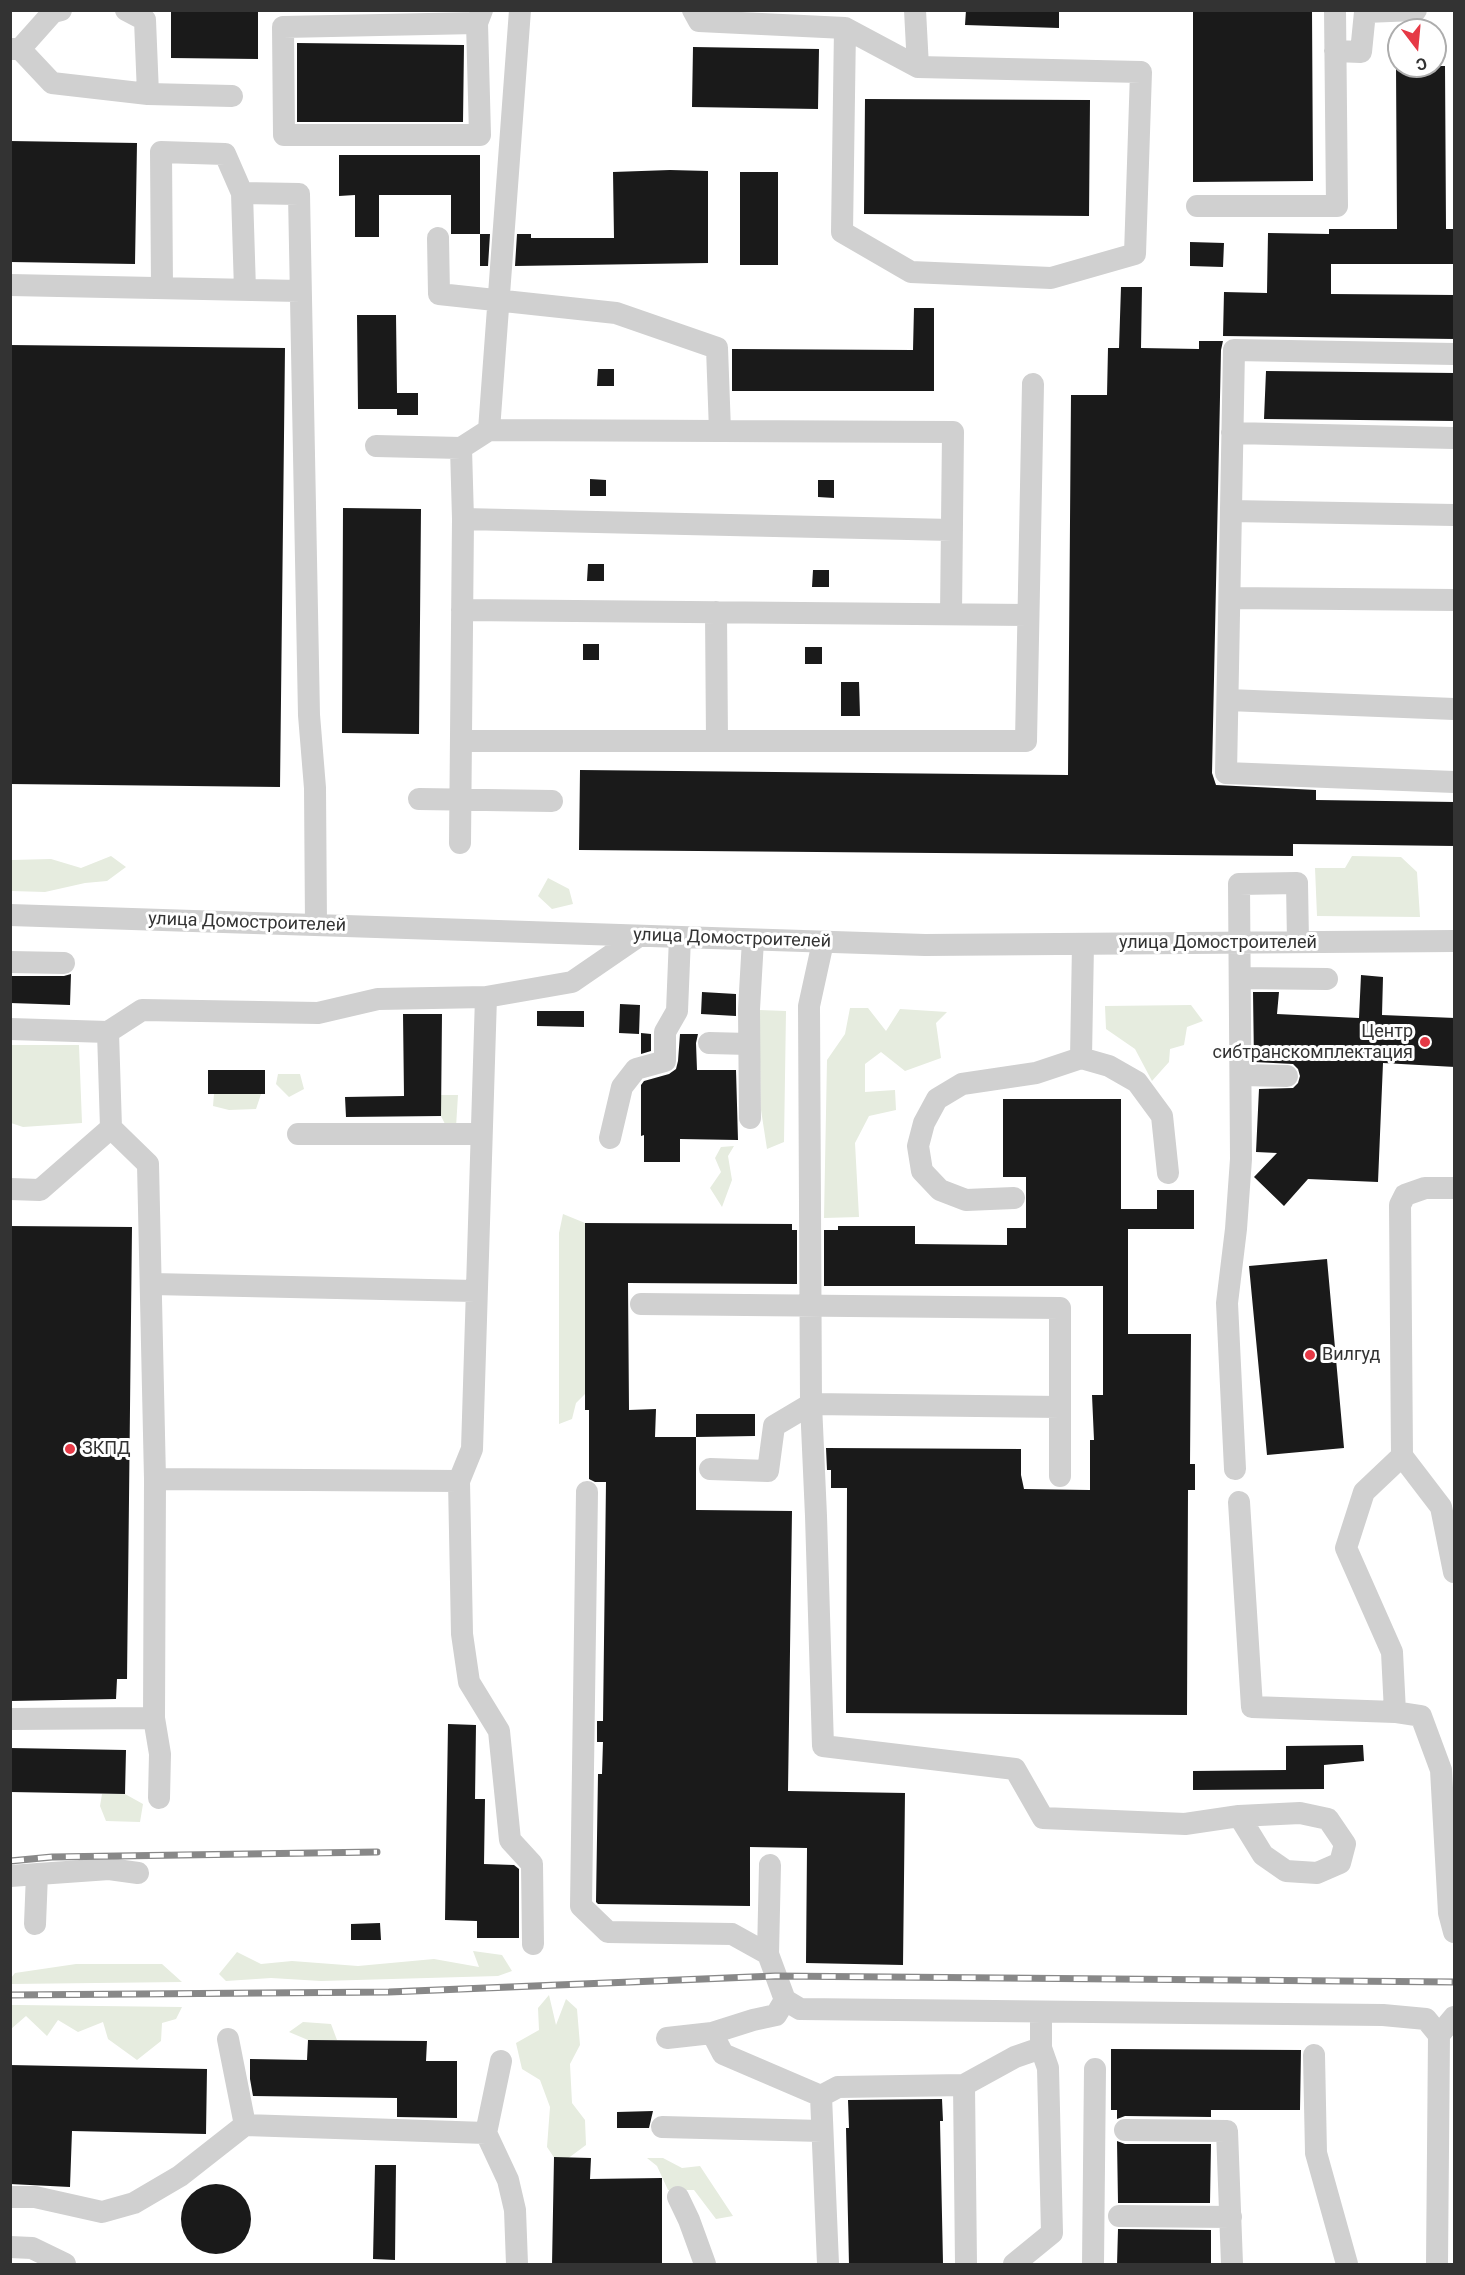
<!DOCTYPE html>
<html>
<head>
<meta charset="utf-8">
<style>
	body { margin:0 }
	#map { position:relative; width:1465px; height:2275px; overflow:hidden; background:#fff; font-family:Roboto,sans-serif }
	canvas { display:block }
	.frame { position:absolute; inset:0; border:12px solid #333; pointer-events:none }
	.north { position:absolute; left:1387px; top:18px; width:60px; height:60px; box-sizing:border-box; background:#fff; border:2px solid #adadad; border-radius:50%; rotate:164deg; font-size:16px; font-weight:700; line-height:24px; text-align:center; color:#333 }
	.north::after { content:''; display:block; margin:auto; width:21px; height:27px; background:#e63946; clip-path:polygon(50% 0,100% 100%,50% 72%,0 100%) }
</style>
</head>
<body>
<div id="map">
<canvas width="1465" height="2275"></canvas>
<div class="frame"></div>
<div class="north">С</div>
</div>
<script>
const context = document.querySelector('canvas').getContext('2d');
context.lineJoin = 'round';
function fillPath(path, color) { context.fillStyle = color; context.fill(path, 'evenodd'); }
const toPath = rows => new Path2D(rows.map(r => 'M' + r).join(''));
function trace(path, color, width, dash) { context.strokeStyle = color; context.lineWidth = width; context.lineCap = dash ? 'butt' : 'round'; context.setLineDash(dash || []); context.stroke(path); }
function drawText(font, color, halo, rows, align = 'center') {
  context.font = font + ' Roboto,sans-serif'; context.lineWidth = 6; context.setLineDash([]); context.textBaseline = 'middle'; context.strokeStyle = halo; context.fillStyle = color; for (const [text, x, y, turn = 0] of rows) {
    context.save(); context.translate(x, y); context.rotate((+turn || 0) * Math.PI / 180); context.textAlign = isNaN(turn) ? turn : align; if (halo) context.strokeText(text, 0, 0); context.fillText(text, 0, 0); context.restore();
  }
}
fillPath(toPath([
	[111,856,126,867,107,881,85,883,45,892,11,891,11,860,51,859,81,868],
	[1352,856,1401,857,1417,872,1420,917,1317,916,1315,868,1345,868],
	[548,878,569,889,573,904,552,909,538,896],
	[1191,1005,1203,1021,1187,1027,1184,1045,1170,1049,1169,1062,1152,1081,1135,1049,1106,1029,1105,1006],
	[850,1008,868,1008,886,1031,900,1009,947,1012,936,1023,941,1058,905,1071,881,1052,865,1064,865,1092,895,1090,896,1110,869,1116,855,1143,859,1217,824,1218,827,1060,845,1034],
	[759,1010,786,1011,784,1142,767,1149,761,1110],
	[11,1045,79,1045,82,1123,23,1127,11,1123],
	[278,1074,300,1074,304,1089,289,1097,276,1084],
	[214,1094,261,1094,256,1109,229,1110,213,1106],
	[440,1095,458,1095,456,1127,445,1124,441,1116],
	[734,1146,728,1156,732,1180,722,1207,710,1188,721,1172,715,1158,721,1147],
	[563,1214,585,1223,585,1394,576,1403,572,1419,559,1424,559,1233],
	[102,1794,125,1794,143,1804,140,1822,106,1821,100,1806],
	[473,1951,502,1955,512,1971,498,1976,321,1981,271,1978,226,1981,219,1974,237,1952,261,1964,292,1961,358,1966,434,1959,479,1967],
	[76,1964,162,1964,182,1982,11,1984,11,1978,15,1973],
	[549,1995,556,2025,566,1999,577,2009,580,2045,570,2064,572,2103,585,2120,586,2145,559,2165,547,2147,550,2107,540,2080,522,2069,516,2043,539,2030,538,2008],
	[11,2005,18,2005,182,2007,176,2019,162,2023,161,2041,137,2060,108,2039,103,2022,78,2032,58,2020,47,2036,26,2016,11,2029],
	[303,2022,331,2024,337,2040,308,2040,289,2032],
	[647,2158,663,2158,682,2168,700,2166,733,2216,716,2219,694,2190,668,2190,657,2166]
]), '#e6ecdf');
fillPath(toPath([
	[171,10,258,10,258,59,171,58],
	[966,10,1059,10,1059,28,965,25],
	[1193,10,1312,10,1313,181,1193,182],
	[297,43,464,45,463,122,297,122],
	[693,47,819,49,818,109,692,107],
	[1396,66,1445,66,1446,229,1455,229,1455,264,1331,264,1331,294,1455,295,1455,339,1223,336,1224,292,1267,293,1268,233,1329,234,1329,229,1397,229],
	[865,99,1090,100,1089,216,864,214],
	[10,141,137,143,135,264,10,262],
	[339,155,480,155,480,234,451,234,451,195,379,195,379,237,355,237,355,195,339,196],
	[670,170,708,171,708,263,515,266,517,234,531,234,531,238,614,238,613,172],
	[740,172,778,172,778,265,740,265],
	[480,234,490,234,488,266,480,266],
	[1190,242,1224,243,1223,267,1190,266],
	[1121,287,1142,287,1141,348,1199,349,1199,341,1223,341,1221,350,1212,773,1216,785,1316,790,1316,800,1455,802,1455,846,1293,844,1293,856,579,850,580,770,1068,775,1071,395,1107,395,1108,348,1119,348],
	[914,308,934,308,934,391,732,391,732,349,913,350],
	[357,315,396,315,397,393,418,393,418,415,397,415,397,409,358,409],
	[10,345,285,348,280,787,10,784],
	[598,369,614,369,614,386,597,386],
	[1266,371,1455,373,1455,421,1264,419],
	[590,479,606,480,606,496,590,496],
	[818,480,834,480,834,498,818,497],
	[343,508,421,509,419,734,342,733],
	[588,564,604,564,604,581,587,581],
	[813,570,829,570,829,587,812,587],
	[583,644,599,644,599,660,583,660],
	[805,647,822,647,822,664,805,664],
	[841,682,859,682,860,716,841,716],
	[71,974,70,1005,10,1003,10,976,64,976],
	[1361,975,1383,977,1382,1015,1455,1018,1455,1067,1383,1063,1378,1182,1308,1179,1284,1206,1254,1177,1277,1153,1256,1152,1259,1089,1293,1088,1298,1083,1300,1076,1298,1069,1293,1064,1254,1062,1253,992,1279,992,1277,1014,1359,1018],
	[702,992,736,994,736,1016,701,1014],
	[620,1004,640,1005,639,1034,619,1033],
	[537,1011,584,1011,584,1027,537,1026],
	[403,1014,442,1014,441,1116,346,1117,345,1097,404,1096],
	[641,1033,651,1034,651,1051,641,1054],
	[680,1034,698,1034,696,1043,697,1070,736,1070,738,1140,680,1139,680,1162,644,1162,644,1135,641,1136,641,1085,644,1081,669,1074,676,1069,678,1061],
	[208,1070,265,1070,265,1094,208,1094],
	[1003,1099,1121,1099,1121,1209,1157,1209,1157,1190,1194,1190,1194,1229,1128,1229,1128,1334,1191,1334,1190,1464,1195,1464,1195,1490,1188,1490,1187,1715,846,1713,847,1488,831,1488,831,1470,827,1470,826,1448,1021,1449,1021,1475,1024,1489,1090,1490,1090,1440,1094,1440,1092,1395,1103,1395,1103,1286,824,1286,824,1230,838,1230,838,1226,915,1226,915,1244,1007,1245,1007,1228,1026,1228,1026,1177,1003,1177],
	[585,1223,792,1224,792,1230,797,1230,797,1284,628,1283,629,1410,656,1409,655,1437,696,1437,696,1510,792,1511,788,1791,905,1793,903,1965,806,1963,807,1848,750,1847,750,1906,598,1904,596,1902,598,1774,602,1774,603,1742,597,1742,597,1721,603,1721,606,1482,595,1482,589,1479,589,1410,585,1410],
	[10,1226,132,1227,127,1679,117,1679,116,1699,10,1701],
	[1327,1259,1344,1448,1267,1455,1249,1266],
	[696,1414,755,1414,755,1436,696,1437],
	[448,1724,476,1725,475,1799,485,1799,484,1864,514,1865,519,1869,519,1938,477,1938,477,1921,445,1920],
	[1363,1745,1364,1761,1324,1765,1324,1789,1193,1790,1193,1771,1286,1770,1286,1746],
	[10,1748,126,1750,125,1794,10,1792],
	[380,1923,381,1940,351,1940,351,1924],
	[308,2040,427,2041,426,2061,457,2061,457,2118,397,2117,397,2098,253,2096,250,2079,250,2059,307,2060],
	[1111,2049,1301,2050,1300,2110,1211,2110,1211,2117,1125,2116,1117,2119,1117,2110,1111,2110],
	[10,2065,207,2069,206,2134,72,2131,70,2187,10,2184],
	[942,2099,943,2121,940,2121,943,2263,849,2265,846,2128,849,2128,848,2100],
	[653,2111,649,2128,617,2128,617,2112],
	[1117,2141,1125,2144,1211,2144,1210,2203,1118,2203],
	[554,2157,591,2158,590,2179,662,2178,662,2265,552,2265],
	[375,2165,396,2165,395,2260,373,2259],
	'181 2219a35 35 0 1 1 70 0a35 35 0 1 1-70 0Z',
	[1118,2229,1211,2230,1211,2265,1117,2265]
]), '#1a1a1a');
trace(toPath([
	[126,10,145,20,148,94],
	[693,10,699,21,845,28,918,67,1141,72,1135,254,1051,278,911,272,842,232,845,28],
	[915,10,918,67],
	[477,23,283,27,284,135,480,135,477,23,482,10],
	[10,49,20,49,52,83,148,94,232,96],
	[20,49,53,12,61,10],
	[1335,51,1361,52,1365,12,1416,10],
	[242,193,245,290],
	[1197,206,1337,206,1335,10],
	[438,238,439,294,616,313,717,348,720,431],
	[10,285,300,291],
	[162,288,161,152,225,154,242,193,299,194,309,715,315,788,316,925],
	[1454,354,1234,350,1226,773,1454,782],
	[489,430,520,10],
	[1232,433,1454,438],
	[376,446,461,448],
	[1231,511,1454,515],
	[463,519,952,530],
	[1230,598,1454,600],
	[462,610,1028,615],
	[716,612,717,741],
	[1228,700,1454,709],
	[461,741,1026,741,1033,384],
	[419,799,552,801],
	[460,843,463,519,461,448,489,430,953,432,951,614],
	[10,915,925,945,1454,941],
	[823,942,809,1006,811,1404,816,1516,823,1746,1015,1769,1043,1818,1185,1824,1239,1816,1300,1813,1328,1819,1345,1844,1340,1863,1317,1873,1286,1871,1263,1855,1239,1816],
	[10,962,64,963],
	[1240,978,1327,979],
	[486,997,472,1449,459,1481,462,1634,469,1682,499,1731,510,1840,532,1864,533,1944],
	[10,1029,108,1032],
	[709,1043,749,1044],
	[1081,1058,1083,944],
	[1241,1075,1287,1076],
	[750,1118,749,1009,753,940],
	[298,1134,481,1134],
	[610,1138,622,1087,636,1069,665,1061,665,1032,677,1011,680,937],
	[1454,1188,1425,1188,1405,1195,1400,1205,1402,1456,1441,1507,1454,1572],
	[10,1189,40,1190,111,1128],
	[1014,1198,966,1200,940,1190,922,1171,918,1146,924,1123,937,1099,962,1084,1036,1073,1081,1058,1109,1066,1137,1082,1162,1116,1168,1173],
	[152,1284,475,1291],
	[641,1304,1060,1308,1060,1476],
	[710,1469,768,1471,774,1426,811,1404,1060,1407],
	[1235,1469,1227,1303,1236,1229,1241,1159,1239,884,1297,883,1298,942],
	[155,1479,459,1481],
	[587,1492,581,1906,608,1932,732,1934,768,1954,785,2000,800,2009,1383,2015,1426,2019,1439,2035],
	[1239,1502,1252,1707,1395,1712,1421,1716,1441,1770,1449,1913,1454,1932],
	[1395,1712,1392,1652,1346,1548,1364,1492,1402,1456],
	[154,1718,160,1754,159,1798],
	[10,1719,154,1718,155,1479,148,1164,111,1128,108,1032,142,1010,318,1013,378,999,486,997,572,982,639,936],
	[10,1876,109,1869,138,1873],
	[35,1924,37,1874],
	[768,1954,770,1865],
	[712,2033,723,2054,821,2096],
	[667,2038,712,2033,753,2020,776,2015,785,2000],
	[228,2039,245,2125],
	[1314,2055,1316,2153,1347,2264],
	[501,2061,486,2133,508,2180,515,2210,517,2264],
	[964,2085,1015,2057,1041,2048],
	[662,2127,822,2131],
	[1125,2130,1227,2131,1232,2264],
	[10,2197,35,2197,102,2212,134,2203,180,2176,245,2125,486,2133],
	[678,2197,689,2220,705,2264],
	[1119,2216,1231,2217],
	[10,2247,32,2248,65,2264],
	[828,2264,821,2096,838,2087,964,2085,966,2264],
	[1014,2264,1052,2233,1048,2068,1041,2048,1041,2013],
	[1093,2264,1095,2069],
	[1437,2264,1439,2035,1454,2017]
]), '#d0d0d0', 22);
const rail = toPath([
	[10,1861,52,1857,377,1852],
	[10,1995,389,1992,775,1976,1454,1982]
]);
trace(rail, '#888', 7);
trace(rail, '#fff', 4.5, [14]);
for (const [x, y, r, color] of [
	[1425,1042,6,"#e63946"],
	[1310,1355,6,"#e63946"],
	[70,1449,6,"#e63946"]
]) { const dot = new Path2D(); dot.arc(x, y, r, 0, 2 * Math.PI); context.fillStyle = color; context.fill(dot); trace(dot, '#fff', 2); }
drawText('18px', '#333', '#fff', [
	["улица Домостроителей",247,923,2],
	["улица Домостроителей",732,939,2],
	["улица Домостроителей",1218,943]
]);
drawText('18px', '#333', '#fff', [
	["Центр",1413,1032,"right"],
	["сибтранскомплектация",1413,1053,"right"],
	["Вилгуд",1322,1355],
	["ЗКПД",82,1449]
], 'left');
</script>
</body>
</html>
